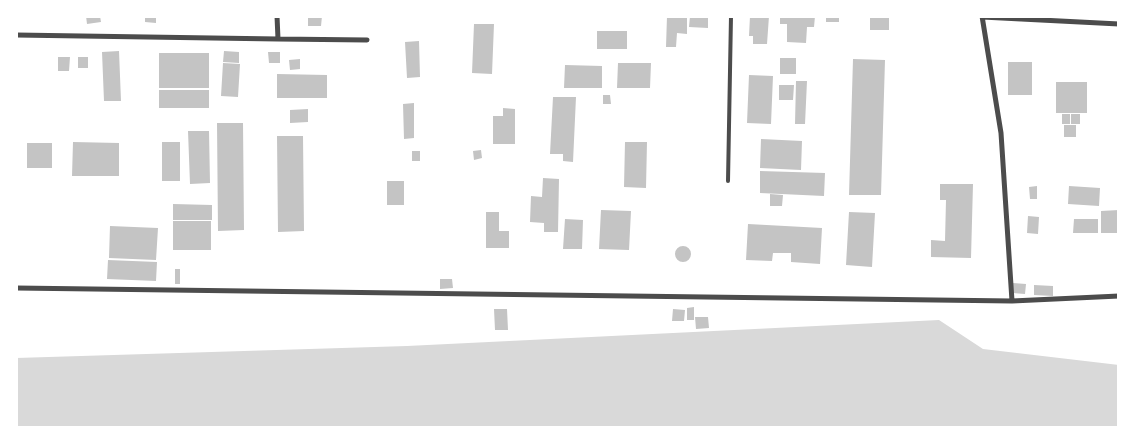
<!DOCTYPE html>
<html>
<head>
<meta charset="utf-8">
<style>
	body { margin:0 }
	#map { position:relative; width:1135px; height:444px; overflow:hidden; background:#fff; font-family:"Golos Text",sans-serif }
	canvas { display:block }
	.frame { position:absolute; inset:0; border:18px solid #fff; pointer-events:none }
</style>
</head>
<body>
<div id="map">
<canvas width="1135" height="444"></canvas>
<div class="frame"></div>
</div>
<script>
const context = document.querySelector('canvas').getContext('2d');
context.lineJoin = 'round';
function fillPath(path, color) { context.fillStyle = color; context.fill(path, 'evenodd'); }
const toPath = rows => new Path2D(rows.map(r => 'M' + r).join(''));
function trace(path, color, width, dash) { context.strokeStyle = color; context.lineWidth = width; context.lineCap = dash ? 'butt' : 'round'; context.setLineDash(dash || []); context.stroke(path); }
fillPath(toPath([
	[939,320,983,349,1119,365,1119,428,16,428,16,358,407,346]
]), '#d9d9d9');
fillPath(toPath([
	[86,16,100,16,101,22,87,24],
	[145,16,156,16,156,23,145,22],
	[308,16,322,16,321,26,308,26],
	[667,16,687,16,687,34,677,33,676,47,666,47],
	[690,16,708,16,708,28,689,27],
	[750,16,769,16,767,44,753,44,753,36,749,36],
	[780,16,815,16,814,27,807,27,806,43,787,42,787,24,780,24],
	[826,16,839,16,839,22,826,22],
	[870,16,889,16,889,30,870,30],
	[474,24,494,24,492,74,472,73],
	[597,31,627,31,627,49,597,49],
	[419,41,420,77,407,78,405,42],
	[119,51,121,101,104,101,102,52],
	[224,51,239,52,239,63,223,62],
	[268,52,280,52,280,63,269,63],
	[159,53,209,53,209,88,159,88],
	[58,57,70,57,69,71,58,71],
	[78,57,88,57,88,68,78,68],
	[780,58,796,58,796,74,780,74],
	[300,59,300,69,290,70,289,60],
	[853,59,885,60,881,195,849,195],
	[1008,62,1032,62,1032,95,1008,95],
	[223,63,240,64,238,97,221,96],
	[618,63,651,63,650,88,617,88],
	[565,65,602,66,602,88,564,88],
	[277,74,327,75,327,98,277,98],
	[749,75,773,76,771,124,747,123],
	[796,81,807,81,805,124,795,124],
	[1056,82,1087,82,1087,113,1056,113],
	[779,85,794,85,793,100,779,100],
	[159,90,209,90,209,108,159,108],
	[603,95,610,95,611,104,603,104],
	[553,97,576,97,573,162,563,161,563,154,550,154],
	[414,103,414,138,404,139,403,104],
	[503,108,515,109,515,144,493,144,493,116,503,116],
	[308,109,308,122,290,123,290,110],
	[1062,114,1070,114,1070,124,1062,124],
	[1071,114,1080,114,1080,124,1071,124],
	[217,123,243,123,244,230,218,231],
	[1064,125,1076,125,1076,137,1064,137],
	[188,131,209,131,210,183,190,184],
	[277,136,303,136,304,231,278,232],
	[761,139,802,141,801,170,760,168],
	[73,142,119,143,119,176,72,176],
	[162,142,180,142,180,181,162,181],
	[625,142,647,142,646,188,624,187],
	[27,143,52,143,52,168,27,168],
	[481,150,482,158,474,160,473,151],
	[412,151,420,151,420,161,412,161],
	[760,171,825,173,824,196,760,193],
	[543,178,559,179,558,232,544,232,544,223,530,222,531,196,542,197],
	[387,181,404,181,404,205,387,205],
	[940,184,973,184,971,258,931,257,931,240,945,241,946,200,940,200],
	[1037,186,1037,199,1030,199,1029,187],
	[1069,186,1100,188,1099,206,1068,204],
	[770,194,783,195,782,206,770,206],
	[173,204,212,205,212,220,173,220],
	[601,210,631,211,629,250,599,249],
	[1119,210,1119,233,1101,233,1101,211],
	[486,212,499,212,499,231,509,231,509,248,486,248],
	[849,212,875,213,872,267,846,265],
	[1028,216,1039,217,1038,234,1027,233],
	[565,219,583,220,582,249,563,249],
	[1074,219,1098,219,1098,233,1073,233],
	[173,221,211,221,211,250,173,250],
	[748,224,822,228,820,264,791,262,791,253,773,253,772,261,746,260],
	[110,226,158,228,156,260,109,258],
	'675 254a8 8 0 1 1 16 0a8 8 0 1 1-16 0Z',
	[108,260,157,262,156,281,107,279],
	[175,269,180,269,180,284,175,284],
	[440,279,452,279,453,288,440,289],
	[1013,283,1026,284,1025,294,1012,293],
	[1034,285,1053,286,1053,296,1034,295],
	[694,307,694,320,687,320,687,308],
	[494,309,507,309,508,330,495,330],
	[673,309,685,310,684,321,672,321],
	[695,317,708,317,709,328,696,329]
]), '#c4c4c4');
trace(toPath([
	[728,181,731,16]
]), '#4c4c4c', 4);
trace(toPath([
	[277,16,278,39,367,40],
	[982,16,1001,133,1012,301],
	[982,17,1119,24],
	[16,35,278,39],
	[16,288,1012,301,1119,296]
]), '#4c4c4c', 5);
</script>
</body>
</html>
